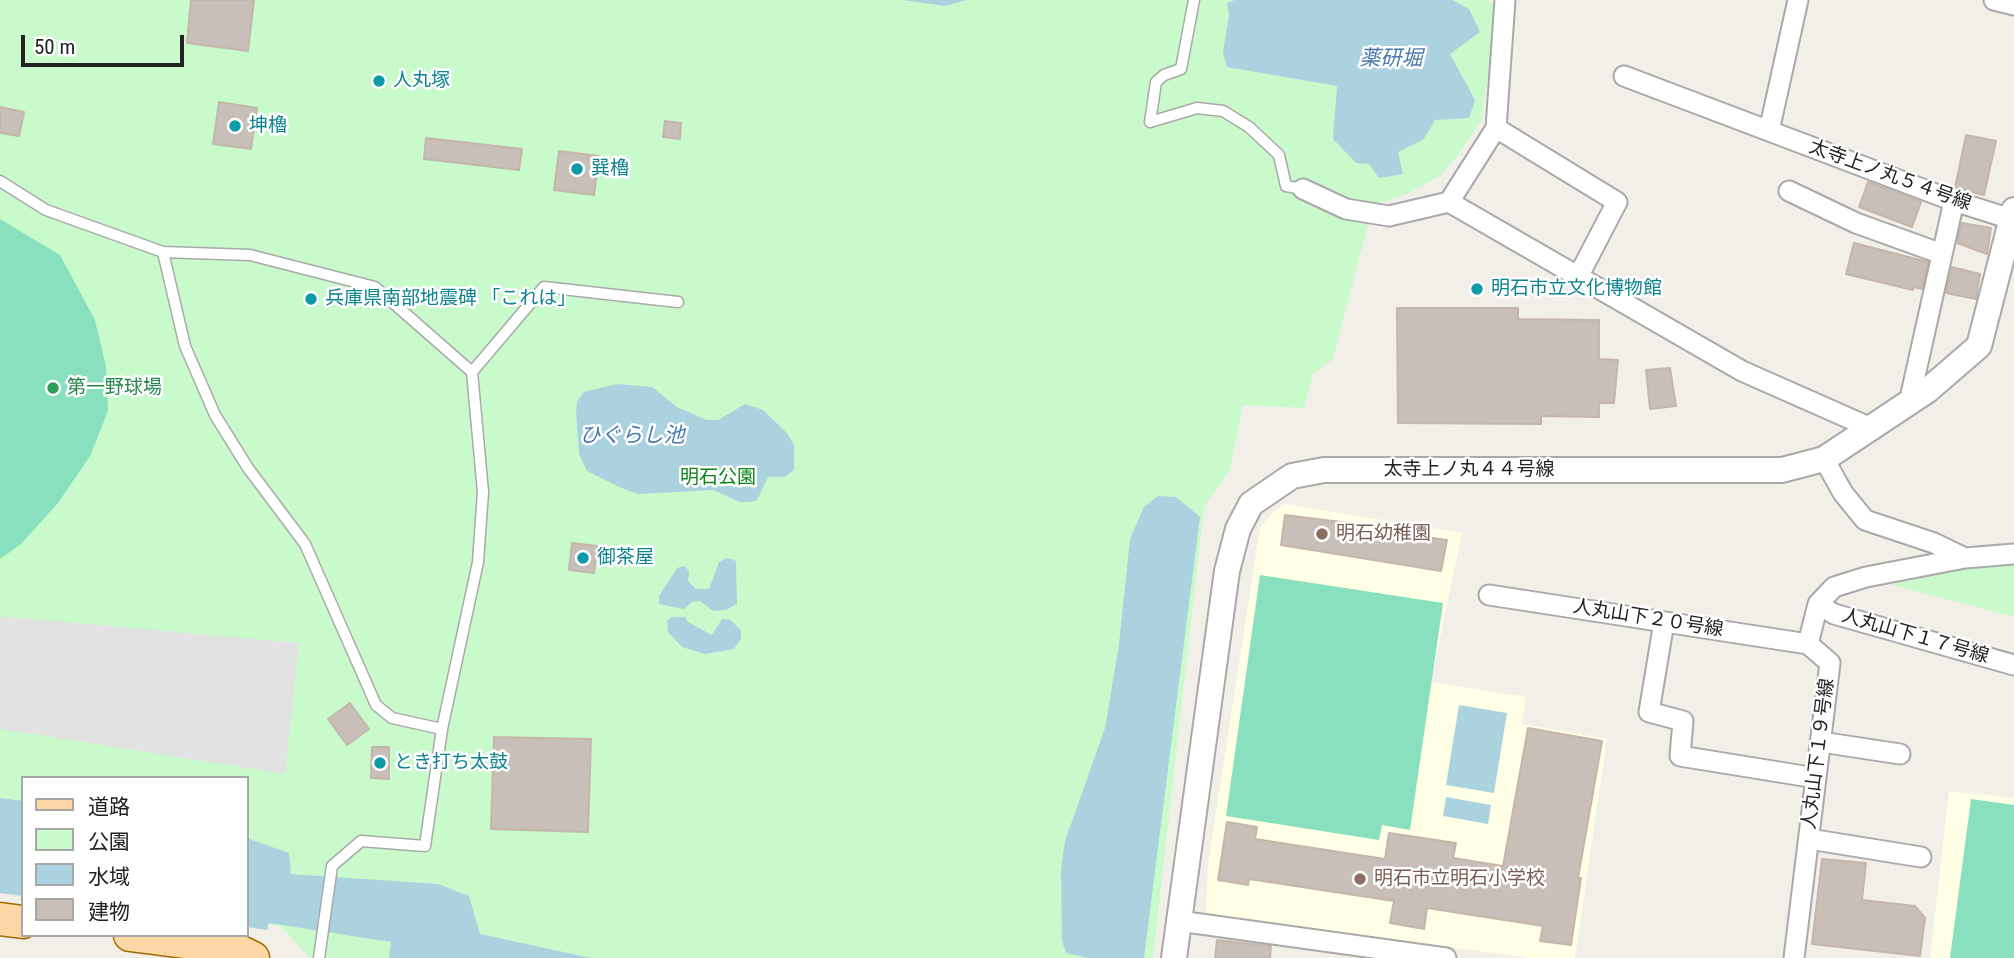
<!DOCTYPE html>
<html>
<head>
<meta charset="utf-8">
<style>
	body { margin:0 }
	#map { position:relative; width:2014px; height:958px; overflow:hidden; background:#f2efe9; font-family:"Roboto Condensed","Noto Sans JP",sans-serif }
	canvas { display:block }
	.legend { position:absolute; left:21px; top:776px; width:228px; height:161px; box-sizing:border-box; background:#fff; border:2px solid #a7a7a7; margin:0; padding:9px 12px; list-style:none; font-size:21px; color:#222 }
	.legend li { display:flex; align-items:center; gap:14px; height:35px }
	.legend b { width:35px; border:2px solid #a7a7a7 }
	.scale { position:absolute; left:21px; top:35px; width:163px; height:32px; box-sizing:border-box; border:4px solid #222; border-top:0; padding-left:9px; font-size:21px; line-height:24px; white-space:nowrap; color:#222; -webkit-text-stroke:5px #fff; paint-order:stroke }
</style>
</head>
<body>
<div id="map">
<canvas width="2014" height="958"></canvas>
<ul class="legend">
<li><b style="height:9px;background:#fcd6a4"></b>道路</li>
<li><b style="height:19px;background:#c8facc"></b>公園</li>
<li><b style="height:19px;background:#aad3df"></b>水域</li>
<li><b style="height:19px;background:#c7bfb8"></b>建物</li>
</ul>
<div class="scale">50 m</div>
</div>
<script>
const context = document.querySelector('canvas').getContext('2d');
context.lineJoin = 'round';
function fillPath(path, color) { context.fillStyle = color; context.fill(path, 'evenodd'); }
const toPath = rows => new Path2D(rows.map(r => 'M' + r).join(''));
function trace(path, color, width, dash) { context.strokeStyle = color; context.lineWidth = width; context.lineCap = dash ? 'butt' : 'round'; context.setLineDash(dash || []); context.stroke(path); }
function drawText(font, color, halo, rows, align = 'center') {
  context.font = font + ' "Roboto Condensed","Noto Sans JP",sans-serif'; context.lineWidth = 5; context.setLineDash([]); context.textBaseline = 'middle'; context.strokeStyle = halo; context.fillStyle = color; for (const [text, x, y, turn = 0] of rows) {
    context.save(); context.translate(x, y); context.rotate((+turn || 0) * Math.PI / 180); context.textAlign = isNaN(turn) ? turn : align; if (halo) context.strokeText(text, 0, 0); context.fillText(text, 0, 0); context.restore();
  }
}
fillPath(toPath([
	[1285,504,1462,533,1431,682,1526,697,1522,724,1607,739,1575,958,1531,958,1206,915,1208,865,1260,528,1273,512],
	[1949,791,2014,798,2014,958,1930,958]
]), '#ffffe5');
fillPath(toPath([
	[0,0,1486,0,1497,5,1482,119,1460,153,1440,176,1405,195,1373,205,1333,359,1313,374,1304,408,1243,405,1230,470,1204,507,1153,958,310,958,280,926,247,921,247,778,23,778,23,890,0,887],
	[2014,563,2014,617,1889,584,1950,568]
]), '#c8facc');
fillPath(toPath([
	[0,219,60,255,95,320,106,366,108,411,90,456,58,503,21,544,0,559],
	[1260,575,1443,603,1410,830,1382,825,1379,840,1226,816],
	[1971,799,2014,805,2014,958,1950,958]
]), '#88e0be');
fillPath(toPath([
	[0,616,299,643,285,774,0,729]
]), '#e2e2e2');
fillPath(toPath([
	[903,0,966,0,945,6],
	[1235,0,1452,0,1469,9,1480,32,1450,54,1475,100,1469,118,1435,120,1424,139,1398,152,1403,174,1379,178,1369,164,1356,163,1333,139,1337,86,1227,67,1223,52,1229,15,1227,3],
	[617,384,652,387,677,407,707,420,718,420,745,404,763,410,787,433,794,445,794,470,784,477,768,477,757,500,751,502,740,502,713,490,638,494,619,487,587,471,579,454,576,413,577,401,584,392],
	[1158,496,1176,497,1200,517,1144,958,1088,958,1066,953,1062,941,1061,870,1065,841,1105,728,1119,644,1130,539,1144,507],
	[727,558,736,561,737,604,726,610,713,611,700,601,692,602,684,609,659,604,659,596,677,568,685,566,689,572,688,581,696,589,709,589,719,562],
	[672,617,685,617,688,622,712,635,722,619,729,619,741,630,741,638,734,649,705,654,682,647,668,632,667,621],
	[1459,705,1507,713,1494,793,1446,785],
	[1446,797,1491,805,1488,824,1443,816],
	[0,798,23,801,23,896,0,893],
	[247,838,289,853,291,874,438,884,469,896,480,934,591,958,389,958,391,942,269,923,267,930,247,927]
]), '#aad3df');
const building = toPath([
	[191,0,254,0,248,51,187,43,191,0],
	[219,102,257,108,251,149,213,144,219,102],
	[0,107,24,112,19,136,0,133,0,107],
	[665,121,681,123,680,139,663,137,665,121],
	[1966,135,1996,141,1984,195,1955,188,1966,135],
	[426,138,522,149,519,170,424,159,426,138],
	[559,151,599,156,594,195,554,190,559,151],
	[1868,182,1921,202,1912,227,1859,207,1868,182],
	[1962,223,1991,228,1987,254,1957,243,1962,223],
	[1854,243,1928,262,1922,289,1913,287,1913,290,1846,274,1854,243],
	[1952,267,1980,274,1976,299,1946,293,1952,267],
	[1397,308,1518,308,1518,319,1599,320,1599,359,1618,360,1614,403,1599,403,1599,417,1541,416,1541,424,1398,423,1397,308],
	[1670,368,1676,406,1650,409,1646,370,1670,368],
	[1285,515,1373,526,1372,529,1447,540,1441,571,1281,545,1285,515],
	[572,543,597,546,594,573,569,570,572,543],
	[350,703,369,729,347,745,328,719,350,703],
	[1528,728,1602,741,1578,878,1581,878,1571,945,1540,941,1543,926,1427,908,1424,929,1390,923,1394,901,1249,879,1248,885,1218,880,1227,822,1257,827,1255,839,1385,859,1389,833,1456,843,1453,858,1503,866,1528,728],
	[494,737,591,739,588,832,491,829,494,737],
	[372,747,389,747,389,779,371,778,372,747],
	[1822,859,1866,863,1862,900,1915,906,1925,918,1920,956,1812,944,1822,859],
	[1217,940,1271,946,1270,958,1215,958,1217,940]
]);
fillPath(building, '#c7bfb8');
trace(building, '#c4b6ab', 2);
const service = toPath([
	[1194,0,1181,69,1164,75,1156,82,1150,122,1197,108,1223,111,1249,127,1279,155,1286,186,1303,189],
	[0,181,46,210,163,252,250,255,375,287,472,372,483,492,478,562,442,729,425,846,361,841,332,866,319,958],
	[163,252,185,346,215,415,248,468,305,544,376,705,392,718,442,729],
	[472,372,544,287,678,302]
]);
const minor = toPath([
	[1994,0,2014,5],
	[1624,76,1954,201,2014,220],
	[1496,128,1617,202,1579,275],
	[1769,131,1798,0],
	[1303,189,1346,209,1389,216,1449,202,1496,128,1505,0],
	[1789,191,1856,223,1942,254],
	[1449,202,1742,371,1871,428],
	[1909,403,1954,201],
	[1965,558,2014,554],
	[1489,595,1808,644],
	[1818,604,1834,614,2014,665],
	[1664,622,1649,712,1683,721,1680,756,1816,778],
	[1821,742,1900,754],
	[1809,839,1921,857],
	[1179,921,1446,958],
	[1794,958,1830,663,1808,644,1818,604,1834,587,1866,577,1965,558,1934,543,1865,520,1843,493,1824,459]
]);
const tertiary = toPath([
	[1174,958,1227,571,1238,529,1251,504,1292,476,1324,470,1782,470,1824,459,1928,390,1979,346,2014,210]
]);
const primary = toPath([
	[0,919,23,922],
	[130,935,233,948,253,958]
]);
trace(service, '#a9a9a9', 13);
trace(minor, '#a9a9a9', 23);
trace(tertiary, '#a9a9a9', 28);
trace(primary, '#a06b00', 35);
trace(service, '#fff', 10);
trace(minor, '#fff', 19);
trace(tertiary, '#fff', 24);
trace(primary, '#fcd6a4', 32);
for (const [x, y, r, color] of [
	[379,81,7,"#0f9aa8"],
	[235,126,7,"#0f9aa8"],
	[577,169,7,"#0f9aa8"],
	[1477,289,7,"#0f9aa8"],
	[311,299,7,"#0f9aa8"],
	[53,388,7,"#2e9e5b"],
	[1322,534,7,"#8d6e63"],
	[583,558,7,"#0f9aa8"],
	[380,763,7,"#0f9aa8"],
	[1360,879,7,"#8d6e63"]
]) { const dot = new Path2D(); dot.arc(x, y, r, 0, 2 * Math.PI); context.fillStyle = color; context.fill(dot); trace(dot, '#fff', 2.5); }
drawText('19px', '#0d838f', '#fff', [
	["人丸塚",393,81],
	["坤櫓",249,126],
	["巽櫓",591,169],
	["明石市立文化博物館",1491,289],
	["兵庫県南部地震碑 「これは」",325,299],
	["御茶屋",597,558],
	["とき打ち太鼓",394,763]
], 'left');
drawText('19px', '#222', '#fff', [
	["太寺上ノ丸５４号線",1890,176,20],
	["太寺上ノ丸４４号線",1469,470],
	["人丸山下２０号線",1648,619,9],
	["人丸山下１７号線",1915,637,16],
	["人丸山下１９号線",1819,754,-83]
]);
drawText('19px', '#27864d', '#fff', [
	["第一野球場",67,388]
], 'left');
drawText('19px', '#0c8416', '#fff', [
	["明石公園",718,478]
]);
drawText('19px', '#785e54', '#fff', [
	["明石幼稚園",1336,534],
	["明石市立明石小学校",1374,879]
], 'left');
drawText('italic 21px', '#4a7aab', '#fff', [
	["薬研堀",1391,60],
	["ひぐらし池",632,437]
]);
</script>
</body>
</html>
